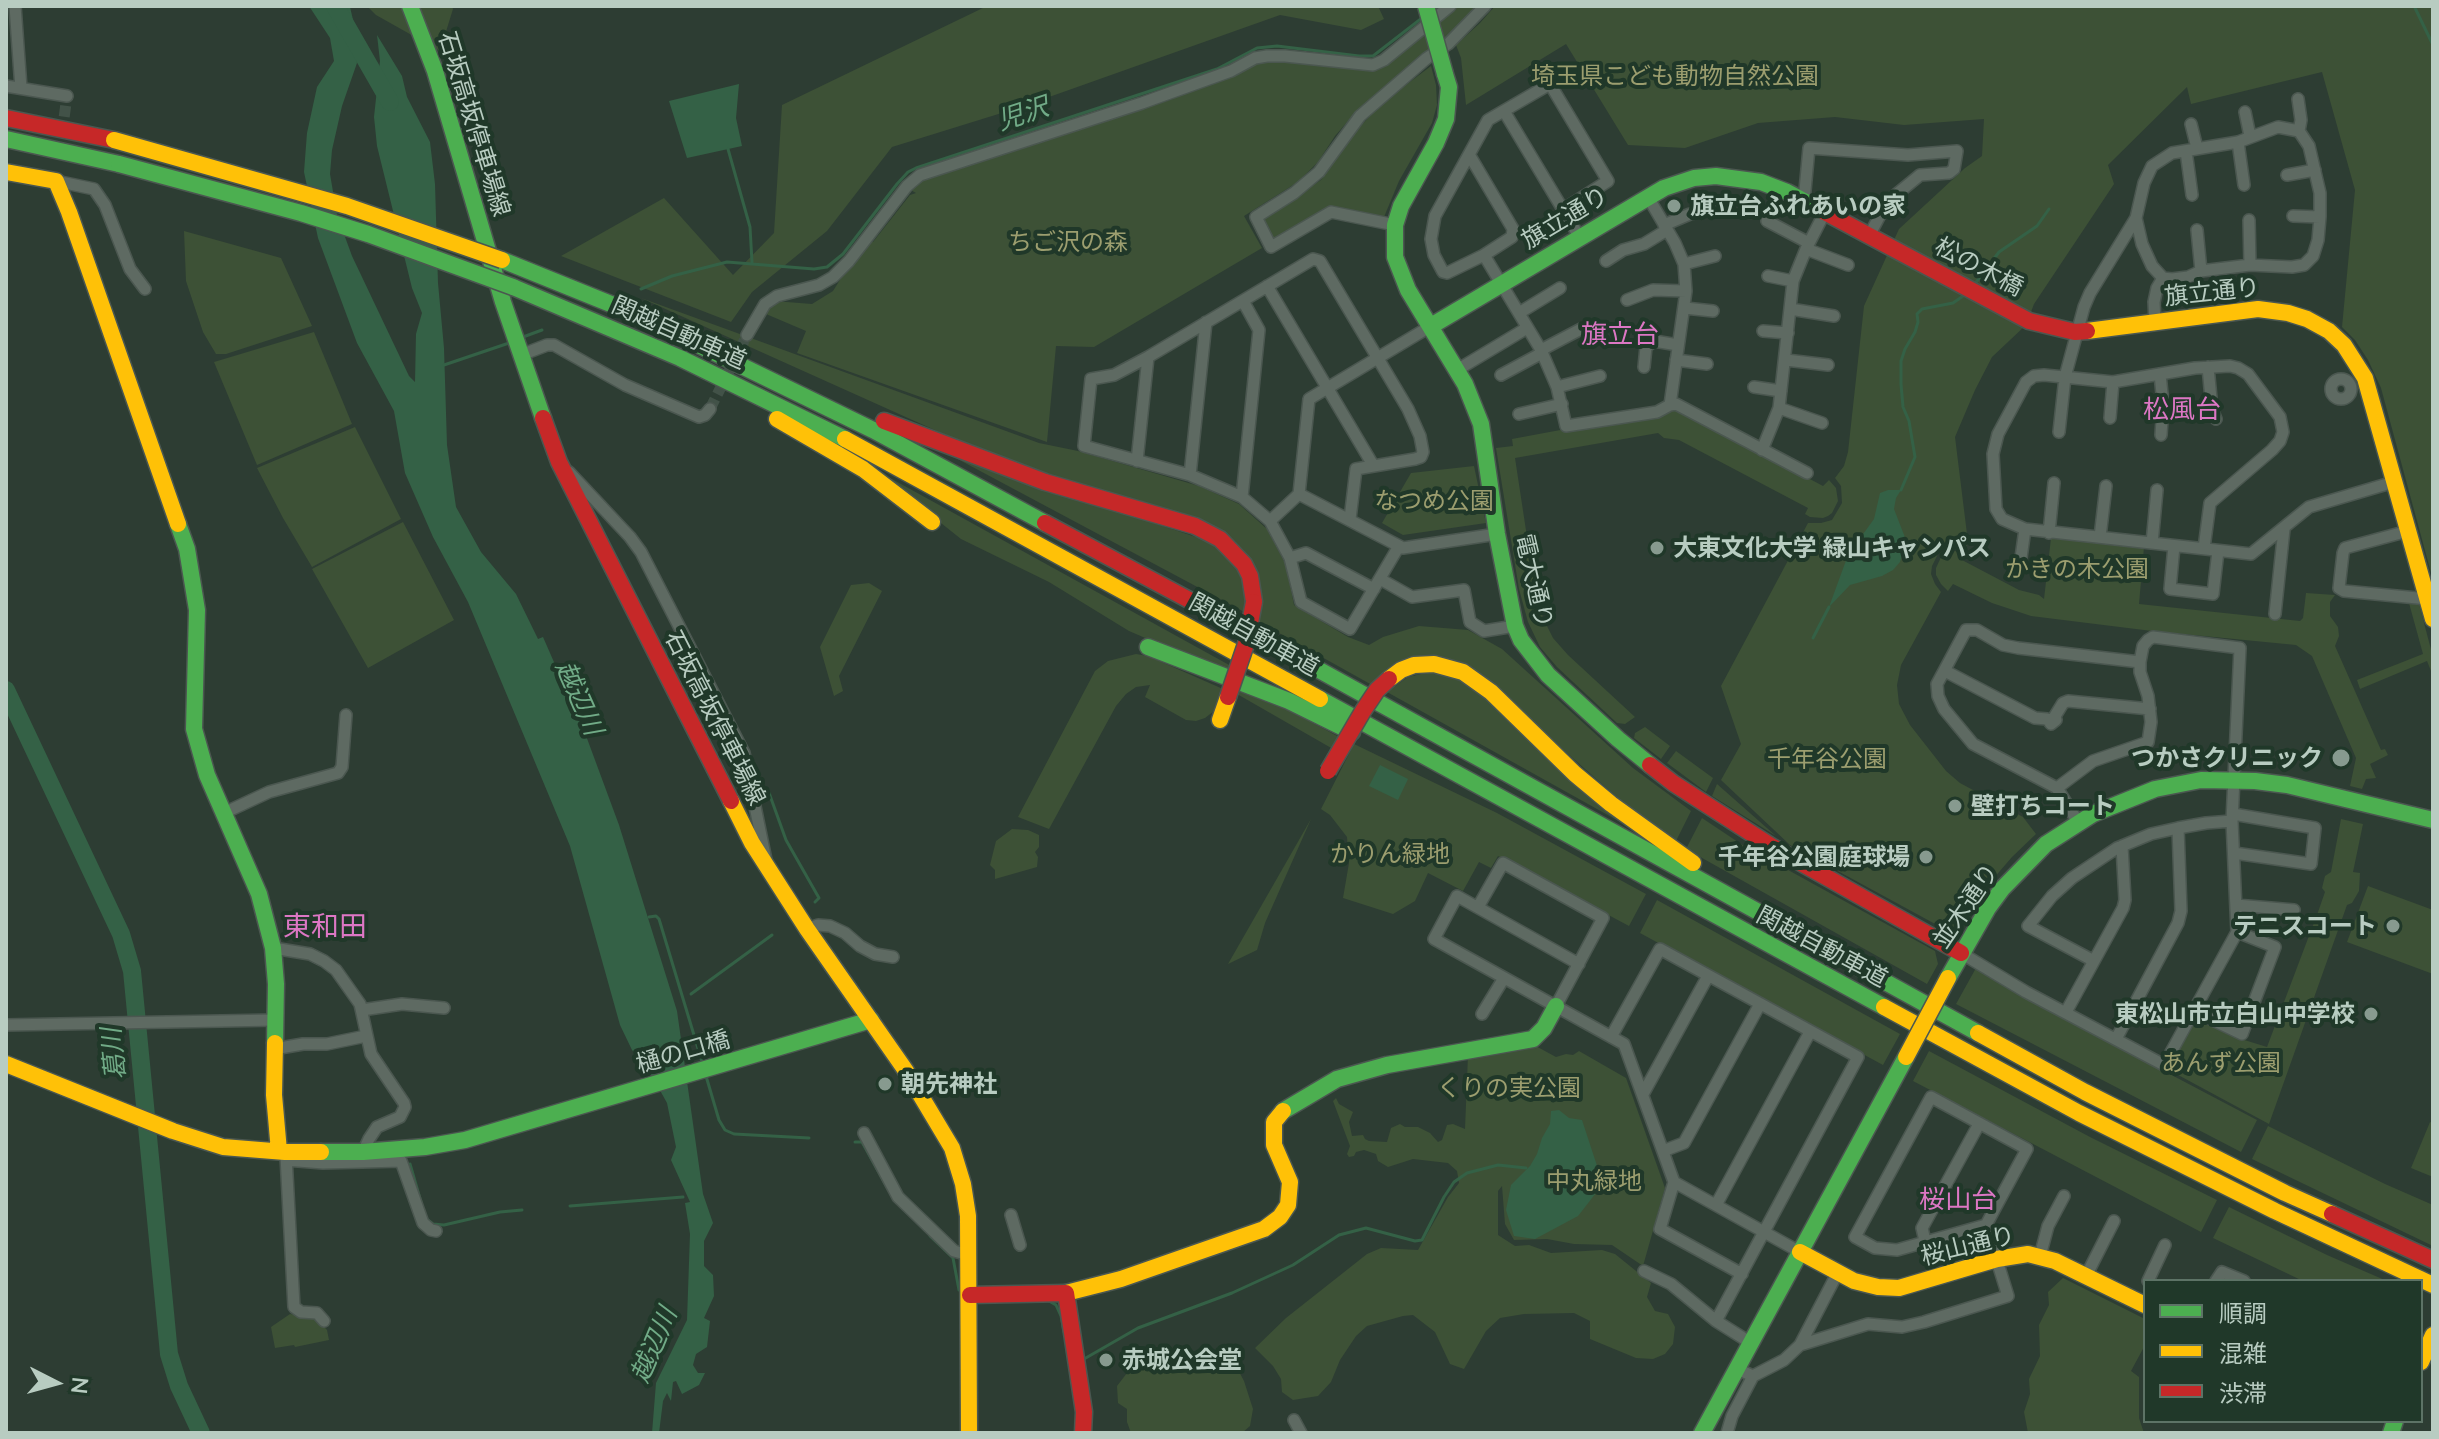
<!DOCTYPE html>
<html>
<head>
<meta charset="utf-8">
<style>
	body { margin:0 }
	#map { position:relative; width:2439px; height:1439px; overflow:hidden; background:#2d3d33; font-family:Lato,"Noto Sans JP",sans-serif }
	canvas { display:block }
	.frame { position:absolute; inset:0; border:8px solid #b8ccc1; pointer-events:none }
	.legend { position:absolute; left:2143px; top:1279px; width:280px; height:144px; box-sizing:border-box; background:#203829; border:2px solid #5d7366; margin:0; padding:10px 14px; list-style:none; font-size:24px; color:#b8ccc1 }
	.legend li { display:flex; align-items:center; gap:16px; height:40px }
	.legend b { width:40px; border:2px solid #5d7366 }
	.north { position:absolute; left:16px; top:1343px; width:80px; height:80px; -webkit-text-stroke:6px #203829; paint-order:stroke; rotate:96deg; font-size:22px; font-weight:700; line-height:32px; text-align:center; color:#b8ccc1 }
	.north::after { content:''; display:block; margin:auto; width:28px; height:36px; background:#b8ccc1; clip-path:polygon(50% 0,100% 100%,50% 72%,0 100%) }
</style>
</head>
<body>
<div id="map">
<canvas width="2439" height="1439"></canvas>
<div class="frame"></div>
<ul class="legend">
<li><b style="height:10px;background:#4caf50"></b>順調</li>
<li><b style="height:10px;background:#ffc107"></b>混雑</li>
<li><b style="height:10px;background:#c62828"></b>渋滞</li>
</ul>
<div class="north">N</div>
</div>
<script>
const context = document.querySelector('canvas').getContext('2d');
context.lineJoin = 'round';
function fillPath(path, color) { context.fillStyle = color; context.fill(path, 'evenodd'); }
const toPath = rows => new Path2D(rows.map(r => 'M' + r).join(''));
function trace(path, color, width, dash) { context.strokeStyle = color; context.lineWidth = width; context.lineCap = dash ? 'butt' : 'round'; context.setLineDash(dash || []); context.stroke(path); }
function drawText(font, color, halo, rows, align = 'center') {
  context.font = font + ' Lato,"Noto Sans JP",sans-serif'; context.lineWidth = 8; context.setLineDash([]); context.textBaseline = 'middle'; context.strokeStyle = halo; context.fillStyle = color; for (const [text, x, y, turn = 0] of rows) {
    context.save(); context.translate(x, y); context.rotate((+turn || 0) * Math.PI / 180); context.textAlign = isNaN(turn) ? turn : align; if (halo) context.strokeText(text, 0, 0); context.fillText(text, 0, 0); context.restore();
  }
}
fillPath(toPath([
	[367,6,452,6,453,9,440,51,376,15],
	[987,6,1378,6,1384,19,1361,30,1280,15,1021,107,892,147,827,231,752,292,731,322,561,256,664,198,733,275,774,233,782,105],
	[1457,6,1477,6,1463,23,1356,112,1335,136,1318,162,1298,182,1244,216,1262,248,1094,347,1056,346,1047,442,797,353,806,331,766,314,762,315,774,301,812,304,833,291,843,275,870,241,873,242,910,195,916,193,909,189,921,181,956,167,1170,100,1265,59,1370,70,1395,58],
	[1495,6,2433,6,2433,580,2381,388,2368,360,2355,340,2342,327,2355,190,2322,72,2191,104,2187,87,2108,165,2114,184,2034,304,2026,325,1992,357,1975,390,1955,437,1968,542,1966,547,1952,546,1945,548,1938,554,1932,566,1931,574,1935,584,1941,592,1901,665,1897,685,1899,704,1910,725,1946,771,1960,783,2023,817,2036,834,2012,857,1987,886,1960,929,1948,931,1790,845,1721,780,1741,744,1721,686,1808,523,1821,523,1832,520,1842,503,1841,486,1835,478,1844,466,1848,452,1864,306,1899,229,1965,168,1982,156,1984,119,1904,125,1835,117,1758,123,1685,148,1628,145,1566,44,1466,105,1461,58,1456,45,1480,23],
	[1431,66,1436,85,1437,105,1432,123,1399,181,1384,217,1330,206,1275,239,1270,238,1263,218,1321,180,1356,131,1382,103],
	[184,231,281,258,312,326,226,354,216,354,203,332,186,281],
	[641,298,1039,443,1078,451,1199,486,1239,504,1267,529,1286,565,1294,605,1348,637,1369,645,1383,637,1419,626,1468,630,1502,649,1633,768,1691,811,1675,843,1637,815,1465,663,1372,685,1259,622,1235,541,988,454],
	[314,332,352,424,257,465,214,362],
	[1673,409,1684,412,1823,486,1829,480,1836,488,1838,501,1832,513,1828,516,1823,518,1810,517,1805,514,1808,508,1679,440,1664,438,1658,433,1515,458,1534,583,1543,618,1553,638,1568,655,1635,717,1625,724,1617,723,1557,667,1540,647,1528,622,1519,589,1496,448,1513,446,1512,439],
	[355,427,401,519,312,567,283,518,257,468],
	[952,456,1211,542,1235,565,1248,593,1248,614],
	[1474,466,1486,523,1403,535,1382,523,1411,473],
	[872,468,1231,666,1229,674,1129,631,1049,582,961,539],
	[403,522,454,620,368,668,312,569],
	[2051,538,2144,547,2139,604,2300,621,2303,618,2306,593,2335,595,2330,602,2330,616,2338,627,2339,636,2335,646,2381,750,2385,749,2388,755,2370,764,2376,778,2366,779,2362,789,2350,786,2356,758,2312,656,2296,645,2152,631,2031,616,1992,603,1953,584,1948,591,1941,584,1936,575,1936,568,1942,555,1953,551,1964,552,1966,553,1962,560,2019,590,2039,595,2044,599],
	[869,583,882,591,839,676,843,691,834,696,820,647,851,585],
	[2409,603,2419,604,2433,657,2433,676,2427,661,2360,689,2357,680,2423,654],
	[1136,654,1148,656,1223,689,1214,711,1205,718,1196,721,1186,720,1145,697,1150,685,1136,687,1126,694,1116,706,1049,829,1018,817,1095,671,1108,661],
	[1430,672,1460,680,1485,697,1640,833,1387,692,1408,677],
	[1238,691,1291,711,1339,737,1333,749,1237,694],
	[1645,727,1670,746,1661,759,1634,738,1635,733],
	[1354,744,1497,813,1646,894,1629,926,1498,856,1491,868,1479,862,1463,891,1428,873,1415,901,1393,914,1343,898,1349,863,1347,837,1330,815,1321,809],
	[1676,751,1713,778,1706,792,1667,763],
	[1717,784,1776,836,1712,796],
	[1702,818,1741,844,1935,951,1938,964,1927,984,1686,849],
	[1311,819,1265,923,1257,950,1228,964],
	[2341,819,2363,824,2353,872,2360,873,2359,891,2352,903,2347,905,2269,1124,2167,1069,2195,1017,2238,1038,2267,1047,2318,912,2325,892,2322,888,2325,876,2331,872],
	[1012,829,1028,830,1039,835,1039,847,1035,852,1038,857,1037,867,995,879,995,870,990,865,996,841],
	[2368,886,2433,910,2433,974,2347,942],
	[1657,900,1900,1034,1883,1065,1640,933],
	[1976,968,2035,1003,2257,1120,2241,1152,1956,1004],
	[1532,1044,1556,1057,1566,1054,1573,1055,1579,1051,1626,1078,1665,1188,1643,1266,1612,1245,1574,1244,1547,1239,1514,1240,1505,1224,1502,1186,1498,1191,1498,1235,1515,1246,1529,1245,1551,1253,1602,1250,1615,1254,1651,1283,1647,1297,1655,1311,1668,1314,1675,1327,1673,1344,1665,1354,1653,1359,1636,1358,1590,1339,1590,1321,1574,1313,1524,1314,1500,1318,1486,1331,1464,1369,1450,1364,1435,1332,1413,1315,1403,1316,1367,1326,1356,1336,1340,1360,1331,1382,1318,1396,1293,1400,1282,1392,1281,1379,1273,1366,1255,1348,1286,1318,1367,1254,1381,1248,1418,1250,1448,1197,1459,1183,1457,1171,1448,1163,1413,1159,1388,1167,1378,1161,1376,1154,1364,1150,1356,1152,1354,1156,1349,1157,1347,1154,1350,1146,1333,1101,1336,1098,1339,1104,1353,1112,1349,1122,1352,1136,1363,1135,1365,1139,1369,1141,1387,1142,1391,1128,1400,1124,1405,1127,1418,1127,1430,1133,1438,1142,1442,1140,1447,1125,1453,1124,1465,1129,1468,1055],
	[1929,1051,2090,1137,2217,1200,2201,1232,1913,1081],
	[2430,1122,2433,1123,2433,1177,2411,1168],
	[2268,1126,2385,1184,2433,1205,2433,1246,2252,1159],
	[2229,1207,2327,1255,2387,1281,2303,1281,2213,1238],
	[2063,1278,2145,1319,2145,1345,2131,1371,2139,1377,2139,1418,2144,1433,2028,1433,2024,1412,2030,1394,2029,1379,2040,1356,2039,1325,2049,1305,2048,1292],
	[290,1314,316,1318,327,1330,329,1340,295,1347,294,1345,275,1348,271,1327],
	[1203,1355,1220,1357,1236,1366,1244,1381,1253,1409,1250,1426,1242,1433,1131,1433,1127,1422,1127,1409,1118,1403,1117,1386,1127,1373,1165,1359]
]), '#3d5136');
fillPath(toPath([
	[309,6,350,7,354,24,357,63,342,106,332,150,330,174,337,215,352,256,409,376,415,382,416,334,422,313,412,288,377,146,374,117,380,61,377,35,402,76,407,97,430,142,435,184,438,283,444,348,447,445,456,507,481,552,516,594,538,639,543,637,585,733,619,825,677,1011,703,1194,713,1223,704,1241,704,1266,713,1275,714,1296,704,1318,710,1321,707,1347,696,1354,693,1365,698,1373,705,1373,699,1385,682,1394,676,1381,673,1382,671,1401,667,1393,663,1401,659,1433,652,1433,656,1383,687,1320,690,1234,685,1203,690,1202,671,1160,676,1147,667,1103,647,1067,632,1050,620,1025,570,846,468,602,433,537,405,473,394,411,357,343,318,238,304,172,307,133,317,87,334,61,330,38],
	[739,84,736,118,742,146,687,158,669,101],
	[1888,490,1901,490,1896,498,1894,509,1906,540,1900,562,1893,570,1882,576,1850,585,1829,607,1848,555,1874,519,1880,493],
	[1380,765,1408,779,1398,800,1369,786],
	[1559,1110,1569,1118,1582,1120,1603,1184,1578,1216,1535,1239,1514,1236,1506,1210,1511,1185,1530,1166,1537,1154,1542,1138,1550,1124,1551,1111]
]), '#346146');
trace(toPath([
	[2415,8,2433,45],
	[728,149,750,227,752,262],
	[1974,285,1999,252,2037,226,2049,209],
	[641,289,672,276,727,262,814,269,827,267,843,254,897,184,908,172,916,168,1217,69,1257,48,1277,46,1359,56,1373,56,1422,18],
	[523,337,542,330],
	[444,365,512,342],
	[1901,490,1915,457,1909,421,1903,407,1901,384,1901,361,1905,349,1915,332,1918,322,1917,314,1922,309,1953,303,1966,294],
	[1813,638,1829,607],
	[768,790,786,840,819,898,815,902],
	[649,917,656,916,659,919,703,1065],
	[691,994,772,935],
	[706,1076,719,1120,725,1130,734,1134,809,1138],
	[855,1142,862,1142,888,1189],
	[410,1164,421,1202],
	[570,1206,683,1197],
	[428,1220,433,1224,444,1225,500,1212,522,1210],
	[930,1236,953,1258,959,1290],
	[1049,1301,1056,1305,1061,1316,1064,1332],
	[1084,1359,1138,1328,1232,1293,1293,1265,1339,1235,1366,1228,1415,1241,1422,1240,1444,1197,1454,1182,1467,1173,1498,1165,1526,1168]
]), '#346146', 3);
trace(toPath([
	[335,6,390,102],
	[6,690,121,934,132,971,169,1354,179,1386,201,1433]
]), '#346146', 18);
trace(toPath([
	[62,133,67,96],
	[710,409,747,335]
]), '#425248', 11, [11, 5.5]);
const street = toPath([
	[15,6,21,88],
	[6,86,67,96],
	[2298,99,2301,120,2299,131],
	[1504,111,1580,238],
	[2245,112,2250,136],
	[2191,124,2197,148],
	[2238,142,2244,185],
	[2186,151,2192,195],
	[1470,156,1513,229,1512,237,1484,255],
	[2287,175,2315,170],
	[56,181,94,189,105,205,130,269,145,289],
	[1648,197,1675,243,1684,264,1686,291,1670,405],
	[1804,201,1809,148,1908,155,1957,151,1954,169,1949,173,1920,175,1887,202,1869,236],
	[1564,209,1608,181,1550,84,1488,120,1435,216,1431,239,1434,255,1443,272,1447,273,1484,255,1541,350,1557,387,1566,426,1657,412,1670,405,1676,404,1807,473],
	[2293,216,2320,217],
	[2249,220,2250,265],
	[1767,221,1809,243],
	[1395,225,1331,212,1271,247,1256,217,1294,193,1319,172,1360,116,1427,58,1448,44,1485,6],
	[1664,225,1690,214,1725,207],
	[2197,230,2201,271],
	[1806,249,1848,265],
	[1606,261,1623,250,1644,244,1667,230],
	[1684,264,1715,256],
	[1768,276,1793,281],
	[1267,286,1373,465],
	[1627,300,1653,290,1686,291],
	[1685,308,1713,311],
	[1790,309,1834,316],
	[1519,313,1560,288],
	[2155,323,2154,302,2157,288,2163,278],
	[1763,331,1788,333],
	[747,335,765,304,777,296,819,285,833,277,849,261,907,186,920,175,1142,103,1231,71,1255,58,1267,56,1285,56,1373,65,1384,60,1450,6],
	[1541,350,1581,329],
	[521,355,547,345,554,345,625,385,699,417,705,415,710,409],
	[1676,360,1707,364],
	[1786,360,1828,365],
	[1644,367,1646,347,1654,341,1678,345],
	[2208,367,2212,409,2216,419],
	[1457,370,1527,328],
	[2160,374,2163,404,2161,435],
	[1501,375,1542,353],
	'2331 389a10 10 0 1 1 20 0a10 10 0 1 1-20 0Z',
	[1557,387,1600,376],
	[1754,387,1781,391],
	[1779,408,1822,423],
	[1519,414,1562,404],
	[2110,418,2113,382],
	[2059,432,2065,377,2084,307,2090,293,2136,218,2144,183,2152,166,2172,153,2238,142,2278,127,2299,131,2309,146,2320,193,2320,217,2318,240,2313,256,2304,265,2292,267,2250,265,2201,271,2188,277,2172,279,2163,278,2152,266,2142,244,2136,218],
	[1762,450,1779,408,1793,281,1806,249,1825,212],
	[1137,461,1148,357],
	[569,472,630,537,641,552,744,753,766,860],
	[1190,475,1206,322],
	[1299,494,1309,399,1431,326],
	[1242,497,1259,330,1243,301],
	[1350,519,1356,469,1415,459,1421,457,1423,452,1420,436,1408,409,1320,261,1313,259,1148,357,1114,375,1091,379,1084,446,1190,475,1242,497,1270,521,1290,558,1301,602,1350,629,1399,546],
	[1270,521,1299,494,1403,548,1497,534],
	[2408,531,2345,548,2343,553,2339,588,2344,591,2428,599],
	[2049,533,2054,483],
	[2100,537,2106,486],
	[2152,543,2157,490],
	[2174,546,2170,589,2213,594,2218,551],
	[2204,548,2210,503,2272,450,2280,441,2283,432,2280,417,2248,374,2238,368,2230,366,2195,368,2113,382,2044,375,2034,376,2026,382,1998,434,1993,454,1996,509,2002,519,2025,529,2251,554,2309,507,2394,482],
	[1290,558,1306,553,1374,589],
	[2020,565,2025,529],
	[1380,579,1412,597,1464,590,1470,622,1484,631,1515,626],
	[2275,614,2284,529],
	[1945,671,2035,718,2047,719,2051,724,2056,720,2055,716,2063,703,2068,701,2150,709],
	[2057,788,2093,761,2148,742,2151,722,2148,696,2140,672,2140,662],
	[224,813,269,792,338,773,342,767,346,715],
	[2233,814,2315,828,2311,864,2234,853],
	[2236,905,2294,910],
	[1478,907,1503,863,1603,918,1556,1006],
	[807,929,818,925,830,926,845,933,860,946,875,954,893,957],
	[273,948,310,954,324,961,336,970,360,1004,371,1054,404,1103,405,1107,400,1117,377,1127,369,1139,363,1152],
	[1961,953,2026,992,2164,1065,2237,932,2232,821,2240,648,2153,637,2148,640,2143,646,2140,662,2018,648,2003,645,1977,630,1966,630,1937,684,1938,696,1944,709,1973,744,2057,788,2078,822],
	[2094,961,2028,926,2052,896,2072,878,2117,848,2151,834,2178,828,2206,823,2232,821],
	[1579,964,1457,896,1434,939,1624,1044,1674,1182,1800,1252],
	[362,1010,402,1004,444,1008],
	[2194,1011,2242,1034,2275,947,2237,932],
	[2066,1012,2123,908,2125,900,2122,846],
	[1482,1014,1504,978],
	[6,1025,275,1020],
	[1611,1037,1660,949,1858,1057,1716,1321],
	[2116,1039,2178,923,2181,911,2178,828],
	[274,1049,303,1044,327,1044,366,1036],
	[1643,1094,1708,976],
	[864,1133,898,1197,954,1251,969,1255],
	[1663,1151,1684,1143,1760,1004],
	[286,1156,294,1307,301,1312,317,1313,324,1321],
	[286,1160,323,1163,401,1161,423,1223,431,1230,436,1231],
	[1674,1182,1660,1229,1742,1274],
	[1716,1205,1810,1032],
	[1011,1215,1020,1245],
	[1925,1241,1922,1228,1979,1124],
	[2040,1256,2048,1226,2064,1196],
	[1644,1271,1671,1284,1716,1321,1751,1343],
	[2086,1276,2114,1221],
	[2148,1281,2165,1245],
	[2216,1281,2222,1272,2244,1281],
	[1800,1345,1868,1324,1902,1327,1924,1322,2008,1296,1986,1225,2027,1149,1931,1097,1855,1237,1875,1248,1897,1250,1986,1225],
	[1737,1369,1753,1376,1784,1360,1800,1345,1837,1274],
	[1294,1420,1301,1433],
	[1727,1433,1732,1416,1753,1376]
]);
const fast = toPath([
	[410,6,435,71,503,302,543,418],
	[1445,74,1449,87,1446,119,1436,143,1401,206,1395,225,1395,257,1408,290,1465,384,1481,424,1497,534,1515,626,1521,640,1548,675,1618,739,1650,765],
	[6,139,119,164],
	[502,260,633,313,873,430,1045,523],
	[513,287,680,358,845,439],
	[1431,326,1664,188,1694,178,1716,176,1761,182,1787,192,1819,209],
	[178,524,187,549,197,610,194,729,207,775,259,894,273,948,276,984,275,1043],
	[1148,647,1289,701,1352,732],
	[1281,649,1978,1033],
	[1320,699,1884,1007],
	[1948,978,1988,908,2002,889,2046,844,2093,814,2155,789,2201,780,2255,781,2287,785,2433,820],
	[1283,1111,1337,1079,1387,1065,1533,1039,1544,1028,1556,1006],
	[321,1152,363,1152,425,1147,465,1140,871,1020],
	[1702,1433,1906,1057],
	[2391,1433,2395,1421]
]);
const slow = toPath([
	[6,172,56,181,69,212,178,524],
	[2087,331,2258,309,2288,313,2307,319,2329,331,2344,345,2365,378,2433,619],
	[777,419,863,469,932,522],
	[845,439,1320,699],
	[1389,679,1401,670,1414,665,1434,664,1463,672,1491,692,1575,774,1611,804,1693,863],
	[1220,720,1228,697],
	[731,801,752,843,807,929,906,1071,952,1148,963,1184,968,1216,969,1433],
	[1884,1007,2079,1113,2275,1211,2433,1285],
	[1978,1033,2085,1092,2285,1193,2332,1214],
	[275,1043,274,1095,279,1151],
	[6,1064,173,1131,223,1147,285,1152,321,1152],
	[1800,1252,1854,1281,1878,1287,1899,1288,1997,1259,2028,1254,2055,1261,2145,1305],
	[1066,1293,1121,1279,1264,1229,1280,1217,1288,1205,1290,1182,1274,1145,1274,1122,1283,1111],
	[2421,1362,2433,1335]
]);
const jam = toPath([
	[6,118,114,140],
	[1819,209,2029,321,2075,332,2087,331],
	[543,418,559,462,731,801],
	[884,421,1045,482,1195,526,1220,539,1244,564,1250,576,1254,602],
	[1045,523,1281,649],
	[1650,765,1673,783,1771,846,1961,953],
	[2332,1214,2433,1260],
	[970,1295,1066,1293,1084,1412,1083,1433]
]);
trace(street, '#4b5750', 14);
trace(fast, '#4b5750', 19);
trace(slow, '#4b5750', 19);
trace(jam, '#4b5750', 19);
trace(street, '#5e6a62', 11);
trace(fast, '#4caf50', 16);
trace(slow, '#ffc107', 16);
trace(jam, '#c62828', 16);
const fastBridge = toPath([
	[1426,6,1445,74],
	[119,164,301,213,368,234,513,287]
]);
const slowBridge = toPath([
	[114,140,347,206,502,260],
	[1906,1057,1948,978]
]);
const jamBridge = toPath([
	[1228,697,1246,644,1254,602],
	[1328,771,1363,711,1377,690,1389,679]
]);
trace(fastBridge, '#4b5750', 19, []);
trace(slowBridge, '#4b5750', 19, []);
trace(jamBridge, '#4b5750', 19, []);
trace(fastBridge, '#4caf50', 16);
trace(slowBridge, '#ffc107', 16);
trace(jamBridge, '#c62828', 16);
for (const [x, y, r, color] of [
	[1674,206,8,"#879a8f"],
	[1657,548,8,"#879a8f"],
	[2341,758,10,"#879a8f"],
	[1955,806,8,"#879a8f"],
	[1926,857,8,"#879a8f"],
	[2393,926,8,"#879a8f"],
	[2371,1014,8,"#879a8f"],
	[885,1084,8,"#879a8f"],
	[1106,1360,8,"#879a8f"]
]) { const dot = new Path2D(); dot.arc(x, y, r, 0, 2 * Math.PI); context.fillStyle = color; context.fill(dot); trace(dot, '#203829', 3); }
drawText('24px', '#9c9e6f', '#203829', [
	["埼玉県こども動物自然公園",1675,76],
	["ちご沢の森",1068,242],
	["なつめ公園",1434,501],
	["かきの木公園",2077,569],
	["千年谷公園",1827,759],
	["かりん緑地",1390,854],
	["あんず公園",2221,1063],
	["くりの実公園",1509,1088],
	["中丸緑地",1594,1181]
]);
drawText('24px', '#b8ccc1', '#203829', [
	["石坂高坂停車場線",474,124,73],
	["旗立通り",1565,218,-31],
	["松の木橋",1979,267,28],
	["旗立通り",2212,292,-6],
	["関越自動車道",679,333,24],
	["電大通り",1534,581,77],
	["関越自動車道",1254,635,29],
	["石坂高坂停車場線",715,718,63],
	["並木通り",1966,906,-56],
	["関越自動車道",1822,947,28],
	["樋の口橋",683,1052,-16],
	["桜山通り",1968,1246,-14]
]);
drawText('bold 24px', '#b8ccc1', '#203829', [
	["旗立台ふれあいの家",1690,206],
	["大東文化大学 緑山キャンパス",1673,548],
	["つかさクリニック",2323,758,"right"],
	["壁打ちコート",1971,806],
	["千年谷公園庭球場",1910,857,"right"],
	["テニスコート",2377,926,"right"],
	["東松山市立白山中学校",2355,1014,"right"],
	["朝先神社",901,1084],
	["赤城公会堂",1122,1360]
], 'left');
drawText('italic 26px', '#71ab87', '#203829', [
	["児沢",1023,114,-18],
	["越辺川",579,698,66],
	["葛川",114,1054,-96],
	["越辺川",654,1345,-67]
]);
drawText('26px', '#dc77c4', '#203829', [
	["旗立台",1620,335],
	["松風台",2182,410],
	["桜山台",1958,1200]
]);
drawText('28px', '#dc77c4', '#203829', [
	["東和田",325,927]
]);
</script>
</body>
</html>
